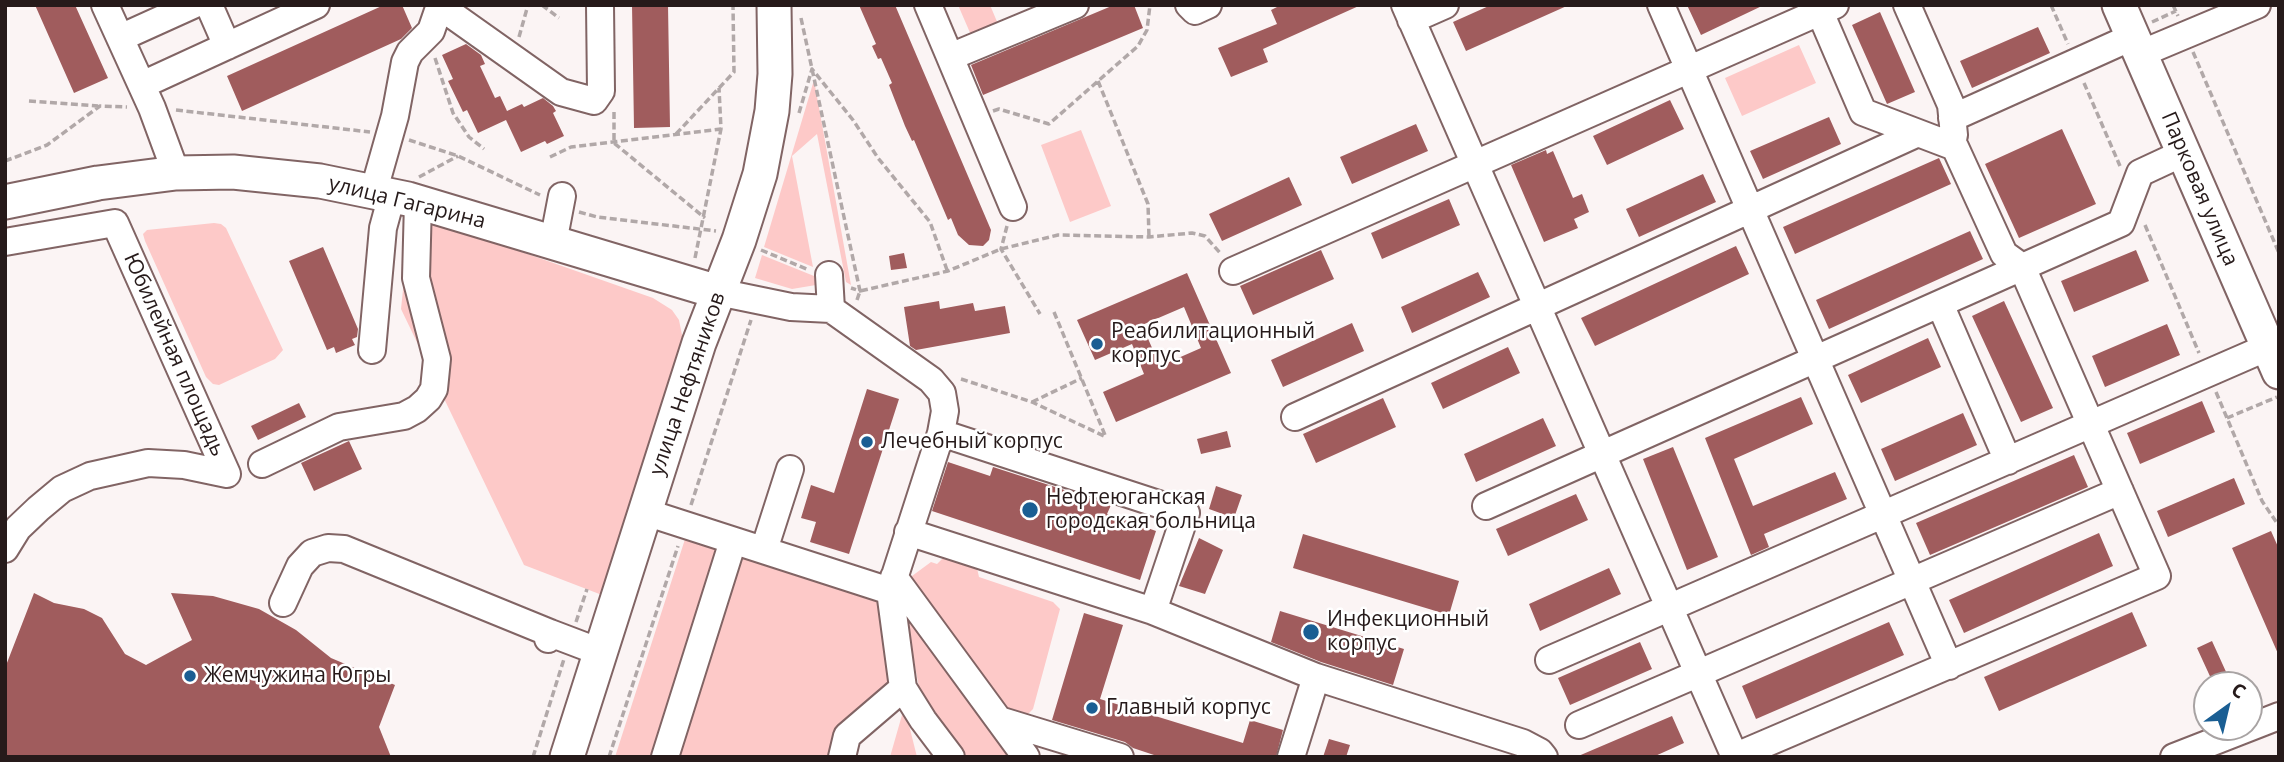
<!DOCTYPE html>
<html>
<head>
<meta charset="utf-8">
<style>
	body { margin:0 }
	#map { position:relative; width:2284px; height:762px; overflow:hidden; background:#fbf4f4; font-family:"Open Sans",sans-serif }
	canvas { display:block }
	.frame { position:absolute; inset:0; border:7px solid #261a1a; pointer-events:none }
	.north { position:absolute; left:2193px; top:671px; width:70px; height:70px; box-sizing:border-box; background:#fff; border:2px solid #a8a3a3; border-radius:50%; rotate:34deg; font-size:19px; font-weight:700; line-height:28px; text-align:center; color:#261a1a }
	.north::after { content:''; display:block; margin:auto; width:24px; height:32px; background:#1a5e93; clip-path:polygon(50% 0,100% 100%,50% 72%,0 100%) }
</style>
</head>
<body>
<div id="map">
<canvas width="2284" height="762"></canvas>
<div class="frame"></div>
<div class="north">С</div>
</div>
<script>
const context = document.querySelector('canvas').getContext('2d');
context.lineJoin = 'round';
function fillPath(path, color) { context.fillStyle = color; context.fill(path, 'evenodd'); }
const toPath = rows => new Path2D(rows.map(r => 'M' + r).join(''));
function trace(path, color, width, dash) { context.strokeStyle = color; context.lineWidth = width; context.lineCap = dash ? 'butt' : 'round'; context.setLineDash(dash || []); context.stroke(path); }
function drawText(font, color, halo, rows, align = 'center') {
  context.font = font + ' "Open Sans",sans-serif'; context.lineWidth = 5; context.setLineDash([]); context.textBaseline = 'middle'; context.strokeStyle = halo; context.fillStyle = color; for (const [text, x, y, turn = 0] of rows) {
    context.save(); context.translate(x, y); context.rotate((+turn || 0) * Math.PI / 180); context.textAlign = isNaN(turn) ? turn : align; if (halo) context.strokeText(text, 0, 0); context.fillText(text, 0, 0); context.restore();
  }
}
fillPath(toPath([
	[958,5,990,5,998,24,971,35],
	[1799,45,1816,83,1742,116,1725,78],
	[814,80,851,285,846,282,817,134,792,156,813,267,764,247],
	[1081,130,1111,206,1070,222,1041,145],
	[411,213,653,298,672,310,679,320,683,340,602,595,524,565,401,309],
	[214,223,221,224,226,228,283,350,275,359,219,385,213,384,206,377,145,241,143,234,147,230],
	[762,255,814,276,816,285,792,289,755,278],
	[686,536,720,547,655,757,615,757],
	[746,555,878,596,893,677,837,730,829,757,672,757,730,573],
	[944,557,977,568,979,577,1053,602,1060,609,1033,709,1025,717,1012,717,911,586,912,576,931,562,937,564],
	[911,615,1016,757,965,757,923,708,906,620],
	[902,715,907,717,917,757,890,757]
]), '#fdc9c8');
fillPath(toPath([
	[35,5,75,5,108,78,74,93],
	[384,5,402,5,412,28,401,39,242,111,227,76],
	[632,5,668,5,670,127,634,128],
	[859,5,895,5,991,230,989,240,983,246,969,245,958,235,951,218,948,220,914,140,912,141,905,126,889,85,892,83,881,58,878,59,872,46,876,44],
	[1114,5,1134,5,1143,28,983,95,971,65],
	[1281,5,1361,5,1263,49,1268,62,1231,77,1218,48,1277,24,1271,10],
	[1491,5,1569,5,1466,51,1453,22],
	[1687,5,1764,5,1701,35],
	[1880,12,1915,92,1887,104,1852,25],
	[2038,27,2050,53,1972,88,1960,61],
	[466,44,481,55,485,64,480,66,495,98,500,96,507,111,522,104,524,107,543,98,553,106,556,111,553,113,564,136,547,144,545,141,521,152,506,120,478,133,467,110,463,112,448,81,453,79,442,55],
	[1670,100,1684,129,1607,165,1593,136],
	[1829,117,1841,144,1763,179,1750,151],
	[1416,124,1428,151,1352,184,1340,157],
	[2062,129,2096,204,2019,238,1985,164],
	[1546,150,1547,154,1553,151,1573,198,1582,194,1589,212,1574,219,1578,228,1544,242,1511,165],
	[1939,158,1951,184,1795,254,1783,227],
	[1703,174,1716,202,1639,237,1626,209],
	[1289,177,1302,205,1222,241,1209,214],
	[1449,199,1460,225,1382,259,1371,233],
	[1970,231,1983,259,1829,329,1816,300],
	[1736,246,1749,274,1595,346,1581,318],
	[323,247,358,329,357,337,352,339,355,345,336,353,334,347,327,350,289,261],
	[1321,250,1334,279,1253,315,1240,286],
	[2136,250,2149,281,2074,312,2061,281],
	[904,253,907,268,891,270,889,256],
	[1478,272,1490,297,1412,333,1401,307],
	[1187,273,1231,373,1116,422,1103,392,1144,374,1132,344,1095,360,1077,320],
	[1184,307,1201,348,1160,366,1142,325],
	[939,301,940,309,973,303,975,311,1005,306,1010,333,916,350,910,346,904,307],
	[2004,301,2053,408,2021,422,1972,316],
	[1352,323,1364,351,1283,387,1271,360],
	[2167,324,2180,355,2105,387,2092,356],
	[1928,338,1941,367,1861,403,1848,375],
	[1508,347,1520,373,1443,409,1431,383],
	[867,389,899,399,849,554,810,542,816,522,801,518,811,485,834,493],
	[1801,397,1813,424,1734,459,1753,506,1835,472,1847,499,1764,534,1769,547,1751,555,1705,438],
	[1383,398,1396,427,1316,463,1303,434],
	[2202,401,2215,432,2140,464,2127,433],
	[299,403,306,417,258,440,251,426],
	[1963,413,1977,445,1895,481,1881,449],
	[1543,418,1556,446,1476,482,1464,454],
	[1227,431,1231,447,1201,454,1197,439],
	[349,441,362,469,314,491,301,463],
	[1673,447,1718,557,1687,570,1643,459],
	[2074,455,2088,487,1930,555,1916,523],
	[948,462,990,476,993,467,1111,505,1107,514,1156,531,1140,580,932,511],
	[2234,478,2245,504,2168,537,2157,511],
	[1216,486,1242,495,1234,518,1209,509],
	[1576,494,1588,520,1508,556,1496,529],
	[2271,531,2279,549,2279,656,2232,548],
	[2099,533,2113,566,1964,633,1949,600],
	[1303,534,1459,581,1449,615,1293,568],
	[1199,538,1223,550,1205,594,1179,586],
	[1609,568,1621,594,1540,631,1529,604],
	[34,593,54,603,84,609,102,618,125,654,146,665,192,640,171,593,213,596,259,609,296,630,331,658,395,685,379,727,391,757,5,757,5,668],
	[1280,611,1404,649,1393,685,1321,662,1271,642],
	[2132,612,2147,646,1999,711,1984,677],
	[1084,613,1123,625,1100,699,1243,743,1250,720,1283,730,1276,757,1160,757,1133,748,1125,742,1052,720],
	[1889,622,1904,655,1756,719,1742,686],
	[2212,641,2232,685,2214,685,2197,648],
	[1640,642,1652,669,1570,705,1558,678],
	[1672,716,1684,743,1653,757,1576,757],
	[1329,739,1350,745,1346,757,1323,757]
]), '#a05c5d');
const minor = toPath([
	[105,5,152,108,176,173],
	[209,5,227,46],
	[928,5,950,57,1075,5],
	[1189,5,1195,11,1208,5],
	[1405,5,1735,757],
	[1661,5,1949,666],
	[1907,5,1951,105,1954,135],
	[441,7,561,92,594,101,601,91,600,5],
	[1411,20,1445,5],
	[120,38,193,5],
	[2140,54,2257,5],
	[950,57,1013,207],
	[142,85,316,5],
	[1952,118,2132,37],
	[374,190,395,116,405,62,410,52,431,31,440,5],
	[5,242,115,223,227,474,184,465,148,463,90,476,62,489,38,509,18,528,5,549],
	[553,243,562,196],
	[1233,271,1835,5],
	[829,275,831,309],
	[1940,304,2008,461],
	[372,350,383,228,392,195],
	[1295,417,1918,133],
	[262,464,339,427,404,416,417,409,428,399,434,389,437,359,416,278,418,202],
	[1486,506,2121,223,2140,173,2183,153],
	[645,512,890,591,941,433,945,411,942,393,931,380,831,309,791,307,718,292],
	[908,532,1153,611,1186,513,941,433],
	[764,550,790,469],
	[894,577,1026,757],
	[283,603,300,566,312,553,328,548,344,549,550,633],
	[1153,611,1316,677,1523,743,1540,752,1544,757],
	[548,639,550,633,600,652],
	[1549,660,2268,347],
	[903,688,923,720,951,757],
	[999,720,1120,757],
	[1579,725,2120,491],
	[665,757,733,541],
	[842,757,847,736,903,688,890,591],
	[1291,757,1316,677],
	[1734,757,2157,576,2022,267,2004,254,1955,147,1863,112,1817,5],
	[2174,757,2279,716]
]);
const major = toPath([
	[2119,5,2279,372],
	[5,202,98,183,176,173,233,172,320,181,408,199,718,292],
	[567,757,699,343,739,240,760,174,772,111,775,74,774,5]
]);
trace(minor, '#816464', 30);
trace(major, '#816464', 37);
trace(toPath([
	[542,5,559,18],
	[2051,5,2068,44],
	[2173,5,2178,16],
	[801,18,860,291,851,288],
	[2152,22,2176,11],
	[519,37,528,5],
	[2193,52,2279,253],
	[435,58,453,113,469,137,484,149],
	[1098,81,1148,204,1149,237],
	[2084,83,2120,166],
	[29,101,98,106],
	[176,110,370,132],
	[993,111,999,109,1049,124,1138,46,1147,30,1150,5],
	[614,112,614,143,705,218],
	[799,113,812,69,853,120,878,158,930,222,947,270],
	[676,134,734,72,733,5],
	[409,140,458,156,540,195],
	[550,157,571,147,721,129],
	[5,161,47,145,100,106,127,107],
	[419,177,458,156],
	[579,212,597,217,716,231],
	[2145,225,2199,353],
	[1007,226,1001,249,1040,314],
	[761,250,809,270],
	[695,258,721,129,719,88],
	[857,300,860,291,948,271,1001,249,1058,235,1149,237,1192,233,1205,236,1221,254],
	[1054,312,1105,435],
	[961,379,1032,402,1106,437],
	[2216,392,2262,501,2279,526],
	[1032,402,1082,378],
	[2227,418,2277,397],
	[691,505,751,320],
	[576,622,587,589],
	[533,757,564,659],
	[609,757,678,546]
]), '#b1a8a8', 3.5, [7, 3.5]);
trace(minor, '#fff', 26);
trace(major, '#fff', 33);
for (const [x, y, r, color] of [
	[1097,344,7,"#1a5e93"],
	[867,442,7,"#1a5e93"],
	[1030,510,9,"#1a5e93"],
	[1311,632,9,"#1a5e93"],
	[190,676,7,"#1a5e93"],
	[1092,708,7,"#1a5e93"]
]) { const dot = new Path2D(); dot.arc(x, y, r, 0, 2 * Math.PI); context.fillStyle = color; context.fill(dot); trace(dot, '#fff', 2.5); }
drawText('21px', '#261a1a', '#fff', [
	["Парковая улица",2199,189,67],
	["улица Гагарина",407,203,14],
	["Юбилейная площадь",174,355,66],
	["улица Нефтяников",688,384,-71]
]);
drawText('21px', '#261a1a', '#fff', [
	["Реабилитационный",1111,332],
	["корпус",1111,356],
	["Лечебный корпус",881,442],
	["Нефтеюганская",1046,498],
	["городская больница",1046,522],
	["Инфекционный",1327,620],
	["корпус",1327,644],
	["Жемчужина Югры",204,676],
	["Главный корпус",1106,708]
], 'left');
</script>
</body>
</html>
